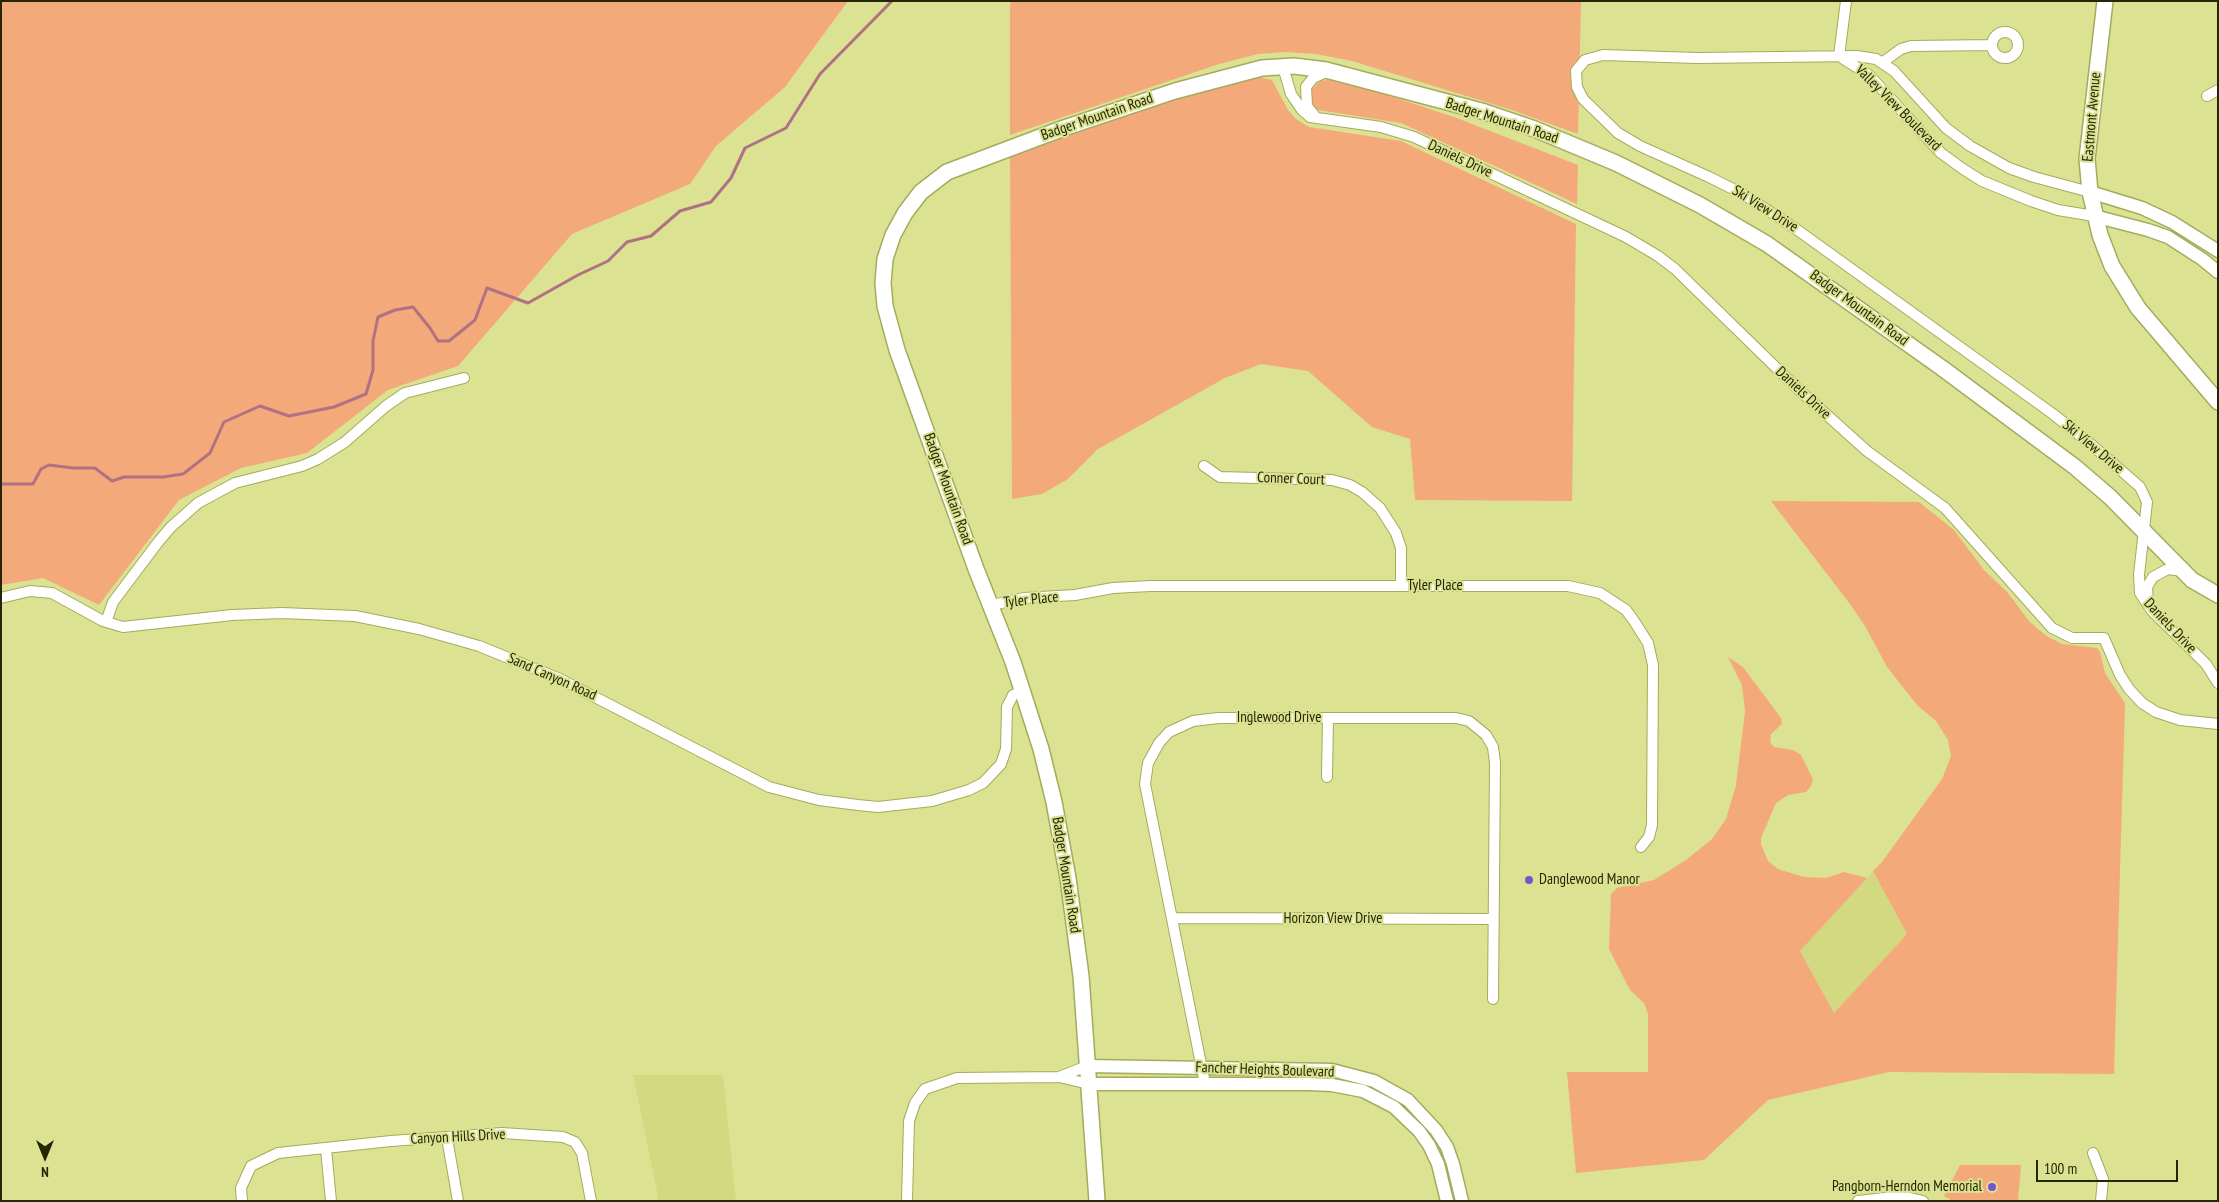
<!DOCTYPE html>
<html>
<head>
<meta charset="utf-8">
<style>
	body { margin:0 }
	#map { position:relative; width:2219px; height:1202px; overflow:hidden; background:#dbe292; font-family:"PT Sans Narrow",sans-serif }
	canvas { display:block }
	.frame { position:absolute; inset:0; border:2px solid #242604; pointer-events:none }
	.north { position:absolute; left:20px; top:1132px; width:50px; height:50px; -webkit-text-stroke:4px #dbe292; paint-order:stroke; rotate:180deg; font-size:14px; font-weight:700; line-height:20px; text-align:center; color:#242604 }
	.north::after { content:''; display:block; margin:auto; width:18px; height:22px; background:#242604; clip-path:polygon(50% 0,100% 100%,50% 72%,0 100%) }
	.scale { position:absolute; left:2036px; top:1160px; width:142px; height:22px; box-sizing:border-box; border:2px solid #242604; border-top:0; padding-left:6px; font-size:15px; line-height:18px; white-space:nowrap; color:#242604; -webkit-text-stroke:4px #dbe292; paint-order:stroke }
</style>
</head>
<body>
<div id="map">
<canvas width="2219" height="1202"></canvas>
<div class="frame"></div>
<div class="north">N</div>
<div class="scale">100 m</div>
</div>
<script>
const context = document.querySelector('canvas').getContext('2d');
context.lineJoin = 'round';
function fillPath(path, color) { context.fillStyle = color; context.fill(path, 'evenodd'); }
const toPath = rows => new Path2D(rows.map(r => 'M' + r).join(''));
function trace(path, color, width, dash) { context.strokeStyle = color; context.lineWidth = width; context.lineCap = dash ? 'butt' : 'round'; context.setLineDash(dash || []); context.stroke(path); }
function drawText(font, color, halo, rows, align = 'center') {
  context.font = font + ' "PT Sans Narrow",sans-serif'; context.lineWidth = 4; context.setLineDash([]); context.textBaseline = 'middle'; context.strokeStyle = halo; context.fillStyle = color; for (const [text, x, y, turn = 0] of rows) {
    context.save(); context.translate(x, y); context.rotate((+turn || 0) * Math.PI / 180); context.textAlign = isNaN(turn) ? turn : align; if (halo) context.strokeText(text, 0, 0); context.fillText(text, 0, 0); context.restore();
  }
}
fillPath(toPath([
	[1873,871,1907,934,1834,1013,1800,951],
	[633,1075,723,1075,736,1201,659,1201]
]), '#d3d981');
fillPath(toPath([
	[1,1,848,1,785,87,716,146,690,184,572,234,458,366,388,390,307,453,241,468,179,500,99,605,43,578,1,585],
	[1010,1,1581,1,1578,134,1512,110,1352,61,1316,54,1285,52,1258,54,1219,64,1010,135],
	[1259,77,1272,80,1288,110,1296,119,1309,127,1401,141,1576,224,1572,501,1415,500,1410,439,1372,427,1308,371,1261,364,1225,378,1098,449,1068,479,1042,494,1012,499,1010,156,1190,94],
	[1328,80,1381,93,1454,117,1578,165,1577,204,1401,123,1318,110,1312,105,1310,91,1320,81],
	[1771,501,1919,502,1954,530,1984,570,2008,593,2029,621,2045,635,2062,644,2097,648,2100,652,2105,673,2125,703,2114,1074,1889,1072,1768,1100,1704,1160,1576,1173,1567,1072,1648,1072,1648,1014,1644,1003,1630,990,1609,949,1611,894,1617,888,1654,880,1686,860,1712,839,1726,819,1736,785,1745,711,1742,685,1728,657,1743,667,1781,718,1782,724,1771,734,1770,742,1774,747,1793,750,1801,755,1813,779,1811,786,1806,792,1788,795,1776,803,1761,838,1761,844,1768,861,1778,869,1804,877,1826,878,1844,872,1867,878,1800,951,1834,1013,1907,934,1873,871,1882,862,1942,779,1951,756,1948,740,1936,721,1917,705,1887,667,1865,626,1850,604],
	[1960,1165,2021,1165,2018,1201,1953,1201,1944,1196]
]), '#f4a97a');
trace(toPath([
	[1,484,33,484,41,469,49,465,73,468,95,468,112,481,124,477,163,477,183,474,210,453,224,422,260,406,289,416,334,407,366,394,373,370,373,341,378,317,395,310,413,307,430,328,438,341,449,341,475,320,487,288,528,303,578,275,608,261,627,242,651,236,680,211,711,202,731,178,745,148,786,128,820,74,892,1]
]), '#b07283', 3);
const minor = toPath([
	'1992 45a13 13 0 1 1 26 0a13 13 0 1 1-26 0Z',
	[1839,56,1846,1],
	[1842,58,1869,75,1923,134,1941,153,1963,169,1982,181,2031,201,2058,210,2094,216],
	[1883,62,1901,49,1911,46,1992,45],
	[1283,67,1291,94,1302,110,1310,117,1381,127,1414,137,1626,237,1658,256,1675,269,1798,389,1867,451,1945,508,2052,628,2072,638,2104,638,2120,675,2129,689,2142,703,2156,712,2180,720,2218,724],
	[2207,96,2218,90],
	[1315,116,1307,106,1306,87,1313,78,1326,72],
	[2090,192,2034,177,2009,168,1970,146,1946,128,1894,71,1876,59,1857,56,1697,58,1603,55,1585,60,1576,71,1577,87,1583,99,1618,133,1640,146,1709,177,1743,194,1796,229,2053,414,2093,446,2140,487,2147,502,2139,575,2140,593,2152,611,2206,664,2218,683],
	[1204,466,1220,477,1332,480,1350,485,1362,492,1380,508,1396,533,1401,548,1401,586],
	[1,598,30,591,52,593,103,621,123,627,232,615,282,613,355,616,419,629,479,646,560,679,769,787,819,800,858,805,878,807,932,801,969,790,983,783,1001,764,1006,749,1007,707,1013,695,1022,691],
	[2148,603,2147,587,2153,577,2168,569,2183,571],
	[992,605,1024,598,1075,595,1113,588,1150,586,1568,586,1600,593,1626,610,1634,621,1648,643,1653,665,1652,825,1649,837,1641,847],
	[106,622,113,602,159,541,171,527,198,503,235,483,302,466,318,459,345,442,386,406,405,393,464,378],
	[1327,777,1328,718],
	[1173,918,1493,919],
	[1059,1077,1087,1066],
	[1205,1084,1145,784,1148,763,1159,743,1169,732,1193,721,1218,718,1456,718,1469,721,1486,735,1493,747,1495,763,1493,999],
	[447,1138,458,1201],
	[326,1149,331,1201],
	[2093,1153,2103,1179,2101,1201],
	[242,1201,241,1188,251,1166,278,1153,391,1141,502,1133,563,1137,575,1142,582,1153,591,1201],
	[907,1201,909,1121,915,1103,925,1089,957,1078,1059,1077,1089,1084],
	[1858,1201,1902,1196,1923,1201]
]);
const tertiary = toPath([
	[2090,192,2142,208,2172,222,2218,251],
	[2094,216,2148,230,2168,237,2202,259,2218,272],
	[1087,1066,1332,1070,1374,1081,1408,1100,1436,1130,1447,1147,1453,1164,1462,1201],
	[1089,1084,1308,1084,1332,1085,1363,1091,1394,1107,1419,1131,1429,1145,1438,1164,1447,1201]
]);
const secondary = toPath([
	[2105,1,2087,159,2090,192,2100,235,2112,266,2138,308,2218,402],
	[1097,1201,1081,976,1068,878,1054,802,1041,749,1013,662,976,569,897,350,885,306,883,283,885,259,893,235,905,213,921,192,947,172,1064,128,1175,91,1262,68,1294,66,1326,70,1485,112,1532,128,1616,163,1700,205,1767,244,1942,368,2075,467,2110,497,2192,580,2218,595]
]);
trace(minor, '#a5ab5d', 12);
trace(tertiary, '#a5ab5d', 15);
trace(secondary, '#a5ab5d', 18);
trace(minor, '#fff', 10);
trace(tertiary, '#fff', 12);
trace(secondary, '#fff', 15);
for (const [x, y, r, color] of [
	[1529,880,5,"#7653cd"],
	[1992,1187,5,"#7653cd"]
]) { const dot = new Path2D(); dot.arc(x, y, r, 0, 2 * Math.PI); context.fillStyle = color; context.fill(dot); trace(dot, '#dbe292', 2); }
drawText('15px', '#242604', '#dbe292', [
	["Valley View Boulevard",1898,108,45],
	["Badger Mountain Road",1097,117,-19],
	["Eastmont Avenue",2092,117,-85],
	["Badger Mountain Road",1502,121,18],
	["Daniels Drive",1460,159,25],
	["Ski View Drive",1765,209,32],
	["Badger Mountain Road",1859,308,36],
	["Daniels Drive",1803,393,43],
	["Ski View Drive",2093,447,40],
	["Conner Court",1291,479,2],
	["Badger Mountain Road",948,489,70],
	["Tyler Place",1435,586],
	["Tyler Place",1031,600,-6],
	["Daniels Drive",2170,626,47],
	["Sand Canyon Road",552,677,24],
	["Inglewood Drive",1279,718],
	["Badger Mountain Road",1066,875,81],
	["Horizon View Drive",1333,919],
	["Fancher Heights Boulevard",1265,1070,2],
	["Canyon Hills Drive",458,1137,-3]
]);
drawText('15px', '#242604', '#dbe292', [
	["Danglewood Manor",1539,880],
	["Pangborn-Herndon Memorial",1982,1187,"right"]
], 'left');
</script>
</body>
</html>
